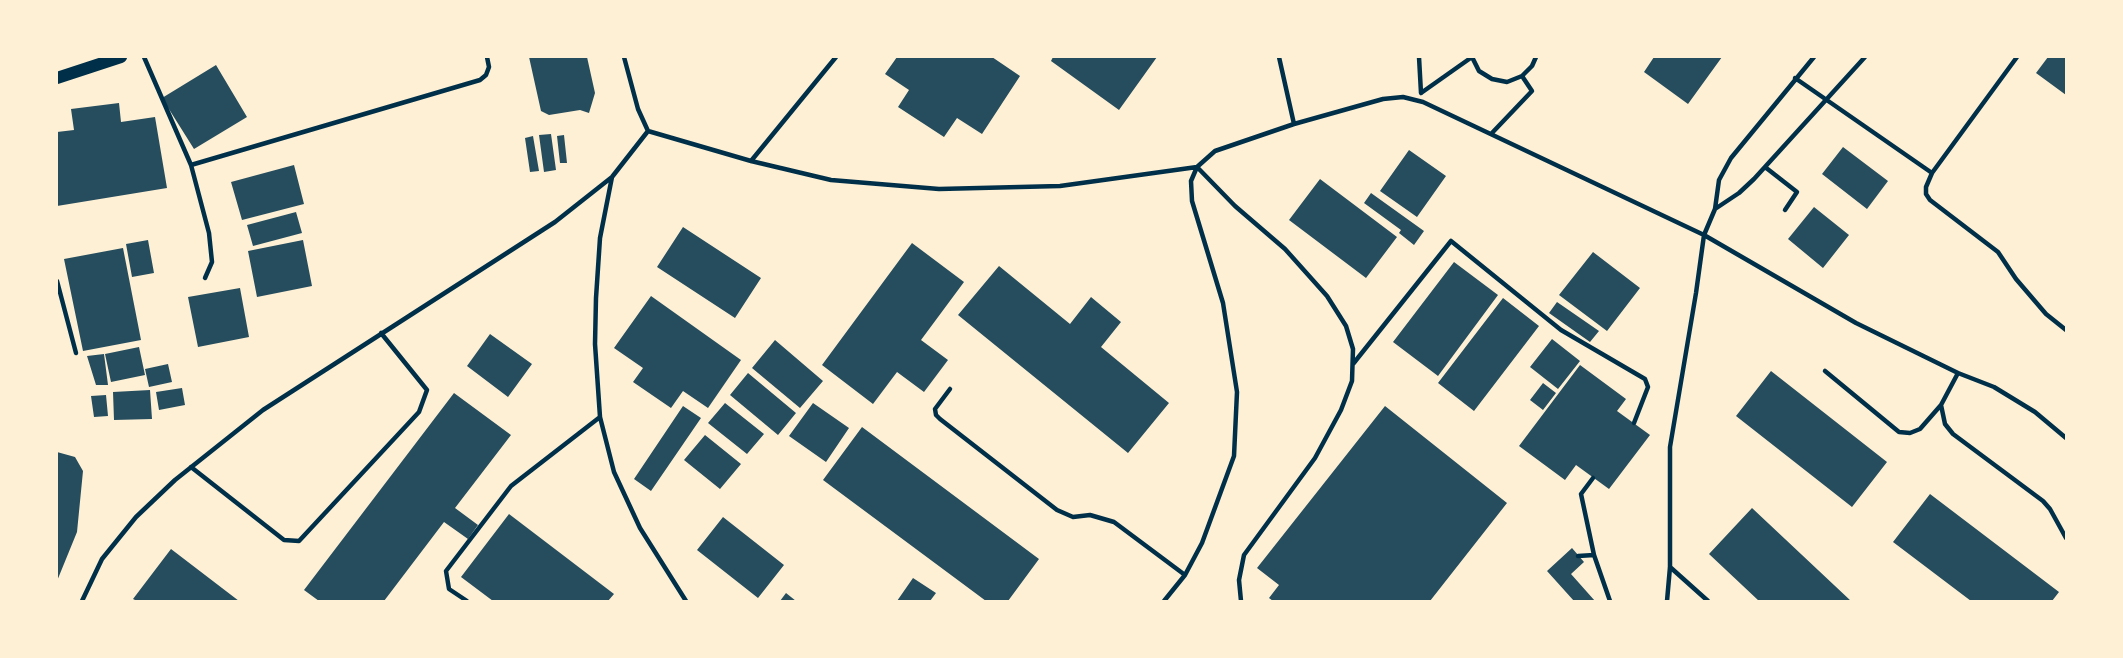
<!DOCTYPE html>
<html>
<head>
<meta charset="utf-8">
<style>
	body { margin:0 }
	#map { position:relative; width:2123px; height:658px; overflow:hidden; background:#fdf0d5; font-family:Figtree,sans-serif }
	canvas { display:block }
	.frame { position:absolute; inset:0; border:58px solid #fdf0d5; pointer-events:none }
</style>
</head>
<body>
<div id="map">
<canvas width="2123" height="658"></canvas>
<div class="frame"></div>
</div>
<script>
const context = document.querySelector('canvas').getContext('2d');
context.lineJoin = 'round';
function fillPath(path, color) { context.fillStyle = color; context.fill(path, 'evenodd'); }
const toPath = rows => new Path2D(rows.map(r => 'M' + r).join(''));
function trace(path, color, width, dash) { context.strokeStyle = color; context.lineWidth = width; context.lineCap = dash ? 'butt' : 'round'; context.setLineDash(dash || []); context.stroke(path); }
fillPath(toPath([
	[529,57,587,57,595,93,589,113,580,110,549,115,541,111],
	[897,57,992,57,1020,76,982,134,957,118,944,137,898,107,909,90,885,74],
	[1053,57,1157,57,1119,110,1051,61],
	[1654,57,1722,57,1688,104,1644,72],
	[2048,57,2066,57,2066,95,2036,73],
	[216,65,247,117,194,149,162,98],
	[119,103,121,122,155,117,167,188,57,206,57,132,74,130,71,109],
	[551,134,556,170,544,172,539,135],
	[564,135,567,163,560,163,557,136],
	[533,136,539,171,530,172,525,138],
	[1843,147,1888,181,1867,209,1822,174],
	[1409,150,1446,176,1417,217,1380,191],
	[294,165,304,204,242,220,231,182],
	[1320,179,1397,237,1366,278,1289,220],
	[1371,193,1424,231,1414,245,1399,233,1401,230,1364,203],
	[1814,207,1849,235,1823,268,1788,239],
	[296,212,302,233,253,246,247,225],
	[683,227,761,278,735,318,657,267],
	[148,240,154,273,132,277,126,244],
	[303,240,312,286,257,297,248,251],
	[912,243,964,282,921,340,948,360,924,392,897,372,873,404,822,365],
	[123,248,141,340,83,351,64,259],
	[1593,252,1640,288,1607,331,1559,295],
	[1454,262,1498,295,1438,376,1393,342],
	[999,266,1070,324,1091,297,1121,322,1101,347,1169,403,1128,453,958,315],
	[240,288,249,337,198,347,188,297],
	[651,296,741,360,708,408,683,391,671,408,633,382,643,368,614,348],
	[1503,298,1539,326,1474,411,1438,383],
	[1557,302,1599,331,1590,342,1549,313],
	[490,334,532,364,508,397,467,366],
	[1552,339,1580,361,1558,389,1530,367],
	[775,340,823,381,800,408,752,368],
	[139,347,145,375,111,382,105,354],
	[104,354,108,385,96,385,87,356],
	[168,364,172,382,149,387,145,369],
	[1580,365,1626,399,1617,411,1650,435,1609,489,1576,465,1565,480,1519,446],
	[1771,371,1887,462,1852,507,1736,416],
	[748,373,796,413,778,435,730,395],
	[1543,383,1556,393,1543,410,1530,400],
	[182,388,185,405,159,410,156,392],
	[150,390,152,419,114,420,113,392],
	[454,393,511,435,455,508,478,525,468,539,444,522,384,601,319,601,304,590],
	[106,395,108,416,94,417,91,396],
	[725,403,764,434,747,454,708,423],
	[813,403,849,428,826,462,789,436],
	[683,406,701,418,651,491,634,479],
	[1385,406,1507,503,1430,601,1273,601,1269,598,1279,585,1257,568],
	[862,427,1039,559,1008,601,986,601,823,480],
	[705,435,741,464,720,489,684,460],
	[57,452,75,457,83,471,77,532,57,581],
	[1930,494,2059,592,2052,601,1971,601,1893,542],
	[1752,508,1851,601,1759,601,1709,554],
	[509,514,614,594,608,601,493,601,461,577],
	[723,517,784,565,758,598,697,550],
	[1572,548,1584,562,1571,574,1595,601,1574,601,1547,571],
	[171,549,239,601,137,601,133,599],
	[913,578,936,593,930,601,897,601],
	[786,593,796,601,780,601]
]), '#264d5e');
trace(toPath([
	[144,57,191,165,209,233,212,262,205,278],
	[624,57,638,109,648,131],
	[1279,57,1294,124],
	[1419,57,1421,93],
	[1472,57,1479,71,1492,79,1507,82,1522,76,1532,66,1536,57],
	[2017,57,1932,173,1926,187,1926,194,1930,200,1998,252,2016,279,2046,314,2066,330],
	[1795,78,1932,173],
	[1421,93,1472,57],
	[1491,134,1532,91,1522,76],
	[751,161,836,57],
	[191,165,480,80,486,75,489,67,487,57],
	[1197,167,1235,206,1285,249,1327,296,1346,326,1353,349,1352,381,1341,410,1315,458,1244,555,1239,580,1241,601],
	[1765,167,1797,192,1785,210],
	[1715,209,1739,193,1754,179,1865,57],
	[57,281,76,353],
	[1353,364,1451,241,1561,330,1645,379,1648,387,1634,423],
	[1825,371,1899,432,1910,433,1920,429,1941,405],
	[1958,373,1941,405,1945,424,1953,434,2043,501,2050,509,2066,538],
	[950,389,935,409,936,415,940,419,1057,510,1073,517,1090,515,1114,522,1185,575],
	[600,417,614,472,640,528,686,601],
	[191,467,284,540,299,541,419,412,427,390,381,333],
	[1593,478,1581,494,1594,555,1610,601],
	[1578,556,1594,555],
	[1670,567,1708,601],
	[82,601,102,559,136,517,175,480,263,410,555,222,612,177,648,131,751,161,831,180,939,189,1060,186,1197,167],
	[467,601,449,589,446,571,511,486,600,417,595,344,596,298,600,238,612,177],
	[1164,601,1185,575,1202,543,1234,456,1237,392,1223,303,1192,201,1191,181,1197,167,1215,151,1294,124,1383,99,1403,97,1423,102,1704,235,1856,323,1958,373,1994,387,2035,412,2066,438],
	[1667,601,1670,567,1670,447,1696,293,1704,235,1715,209,1719,180,1731,158,1814,57]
]), '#003049', 4.5);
trace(toPath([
	[57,78,121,57]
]), '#003049', 12);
</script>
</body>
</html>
